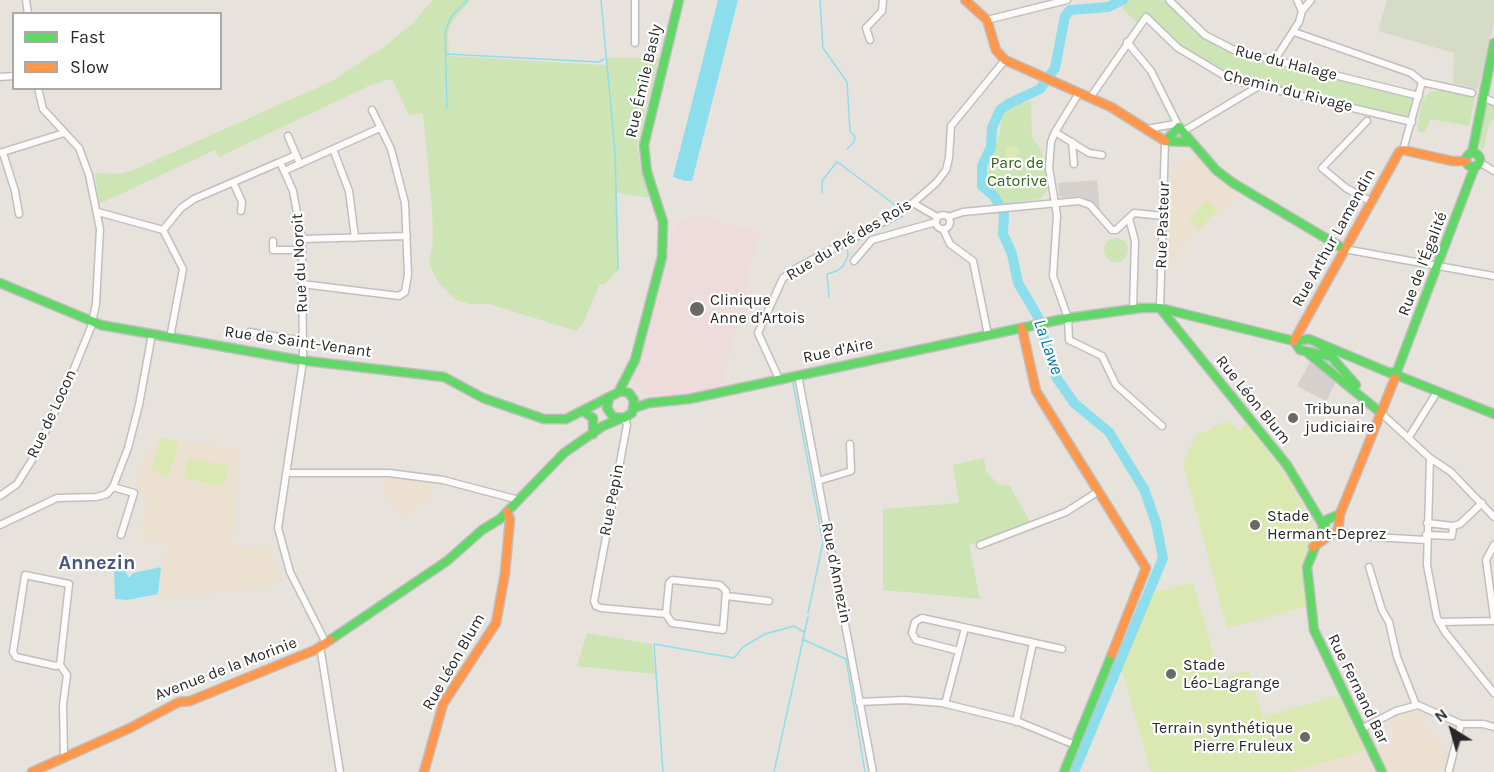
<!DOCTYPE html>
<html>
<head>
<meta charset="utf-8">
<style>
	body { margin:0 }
	#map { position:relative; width:1494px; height:772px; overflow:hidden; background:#e8e2dd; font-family:Karla,sans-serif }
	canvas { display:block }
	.legend { position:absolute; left:12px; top:12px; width:210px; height:78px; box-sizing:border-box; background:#fff; border:2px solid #a9a9a9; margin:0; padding:8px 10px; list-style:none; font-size:18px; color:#282828 }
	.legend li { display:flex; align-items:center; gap:12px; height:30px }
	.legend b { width:30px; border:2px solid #a9a9a9 }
	.north { position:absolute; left:1422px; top:700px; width:60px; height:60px; -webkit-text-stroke:4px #fff; paint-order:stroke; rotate:323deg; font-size:16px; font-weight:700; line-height:24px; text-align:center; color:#282828 }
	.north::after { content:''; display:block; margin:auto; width:21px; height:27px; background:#282828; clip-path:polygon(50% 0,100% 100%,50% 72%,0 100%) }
</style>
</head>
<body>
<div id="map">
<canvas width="1494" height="772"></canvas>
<ul class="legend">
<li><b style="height:8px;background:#63d668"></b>Fast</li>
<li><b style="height:8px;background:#ff974d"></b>Slow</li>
</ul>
<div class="north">N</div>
</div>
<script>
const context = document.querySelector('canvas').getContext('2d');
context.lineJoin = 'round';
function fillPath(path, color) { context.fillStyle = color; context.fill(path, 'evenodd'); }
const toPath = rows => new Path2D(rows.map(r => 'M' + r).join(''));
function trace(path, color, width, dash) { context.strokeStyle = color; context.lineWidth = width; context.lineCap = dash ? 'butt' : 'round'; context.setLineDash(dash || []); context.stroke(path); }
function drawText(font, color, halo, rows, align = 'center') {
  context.font = font + ' Karla,sans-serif'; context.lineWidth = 4.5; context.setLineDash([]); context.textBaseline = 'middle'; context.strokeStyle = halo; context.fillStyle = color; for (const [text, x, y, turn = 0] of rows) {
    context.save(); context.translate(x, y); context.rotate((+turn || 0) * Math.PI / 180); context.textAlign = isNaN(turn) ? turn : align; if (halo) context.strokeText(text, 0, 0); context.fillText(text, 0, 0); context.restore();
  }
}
fillPath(toPath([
	[1194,152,1238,195,1224,212,1214,216,1168,265,1166,261,1170,174,1177,164],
	[156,436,239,450,234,546,271,548,272,557,275,558,284,580,276,586,159,600,166,543,141,539,146,495,137,494,139,487,136,484,145,452,151,454],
	[385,475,432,482,431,500,402,520,383,488],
	[1418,708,1428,711,1423,727,1433,729,1433,741,1446,743,1444,750,1450,752,1447,763,1437,772,1388,772,1379,753,1384,750,1380,751,1378,748,1392,745,1390,735,1395,734,1390,723,1395,720,1393,713],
	[1365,751,1375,772,1290,772]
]), '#ece0d1');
fillPath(toPath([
	[703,217,760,232,745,283,750,280,722,379,724,386,676,396,646,394,632,380,675,225,686,218]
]), '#eedbdb');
fillPath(toPath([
	[433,0,470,0,450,25,448,35,449,56,606,65,607,58,659,58,637,145,642,172,652,198,617,193,619,269,605,284,600,284,583,323,576,331,489,304,469,304,456,300,437,281,429,262,433,242,432,209,423,113,409,115,392,79,373,84,219,157,215,150,99,204,95,173,118,174,131,171,332,81,385,46,411,25],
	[1129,0,1163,0,1206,40,1231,52,1414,97,1409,118,1230,75,1179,46,1146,14,1137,23,1122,8],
	[1441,90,1475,98,1469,126,1431,119,1424,133,1417,131,1422,101,1430,92],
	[1031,101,1032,137,1042,152,1049,188,1040,199,1003,204,987,178,991,155,1000,133,1002,113,1007,107],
	[1485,102,1494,104,1494,119,1489,124,1483,151,1478,143],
	'1104 250a12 12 0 1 1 24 0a12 12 0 1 1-24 0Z',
	[984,458,986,471,998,484,1010,486,1030,522,969,545,980,599,883,590,883,509,959,503,953,465],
	[587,633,652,644,655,674,577,666]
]), '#cde4b4');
fillPath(toPath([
	[1387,0,1494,0,1494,23,1478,89,1453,83,1454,53,1378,31]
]), '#d5dbc4');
fillPath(toPath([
	[1006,147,1019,147,1018,167,1005,167],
	[1206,200,1217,210,1199,229,1189,219],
	[1227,421,1239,431,1246,424,1284,472,1313,522,1311,527,1314,533,1302,566,1306,607,1227,628,1183,463,1196,435],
	[162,437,179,443,168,476,151,470],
	[189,458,228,466,224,486,184,478],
	[1193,582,1220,678,1249,670,1263,717,1338,695,1365,751,1290,772,1151,772,1121,667,1151,593]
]), '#dae9b1');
fillPath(toPath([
	[1097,180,1100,210,1081,196,1064,198,1059,195,1058,183],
	[1311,360,1337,380,1326,401,1297,386]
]), '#d6d0cc');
fillPath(toPath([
	[718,0,738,0,692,181,685,181,673,177],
	[114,566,124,568,129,578,133,573,161,567,158,594,127,600,115,599]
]), '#8cdeed');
trace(toPath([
	[601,0,615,152,618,269],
	[820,0,823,48,847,82,850,131,855,136,854,142,847,149],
	[446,54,599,62,604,59],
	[447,108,445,32,451,17,467,0],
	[836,161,898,207],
	[822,193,822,181,836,163],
	[829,297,827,274,837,271,843,266,848,256,847,246,903,216],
	[793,383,823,542,808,613],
	[802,639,846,659,865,772],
	[663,772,654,644,734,658,743,647,765,634,794,626,804,632],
	[774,772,808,617]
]), '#8cdeed', 1.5);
trace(toPath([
	[1074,772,1163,558,1156,523,1144,489,1109,432,1074,403,1056,377,1037,315,1018,283,1012,254,1003,234,1004,214,994,196,982,186,982,166,991,147,992,128,1000,110,1008,104,1040,89,1055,68,1065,16,1070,10,1108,7,1123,0]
]), '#8cdeed', 10);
const street = toPath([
	[26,0,28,14],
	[1169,0,1205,35,1234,50,1419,96],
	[1297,0,1302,11],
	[987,20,1067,0],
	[1294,32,1411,73,1422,82],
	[870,40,866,28,882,11,883,0],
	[1127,42,1151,71,1179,127],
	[635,43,635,0],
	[1274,61,1299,22,1302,11,1311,0],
	[0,77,14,76],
	[1079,93,1055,132,1051,142,1049,168,1057,215,1053,276,1068,318,1069,340,1102,356,1116,385,1162,426],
	[1482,97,1494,102],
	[1090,98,1146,17,1178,48,1230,79,1412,122],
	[1367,121,1322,168,1346,188,1372,202],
	[1147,129,1175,124],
	[1055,132,1089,153,1102,155],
	[1182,132,1259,86],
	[288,136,300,164],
	[1072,142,1074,164],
	[333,149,349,191,355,238],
	[1403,150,1422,82,1472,93],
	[0,153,64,133],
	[3,153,15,191,19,214],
	[280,162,296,155],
	[1479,162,1494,171],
	[284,171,380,128],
	[233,182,242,202,241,211],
	[913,203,937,217],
	[98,212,163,230,183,269,170,338],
	'936 222a7 7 0 1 1 14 0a7 7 0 1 1-14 0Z',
	[948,217,963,212,1079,201,1090,205,1112,230,1116,230,1134,213,1163,216],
	[1129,218,1135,241,1133,309],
	[943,229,950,244,973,261,988,335],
	[163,230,181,208,194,199,280,162,293,191,302,239,303,361,278,528,290,572,325,641],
	[302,239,407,236],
	[273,241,273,250,301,250],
	[1344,249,1494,276],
	[854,261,872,240,936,222],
	[302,284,399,296,405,292,408,275,405,203,391,149,372,110],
	[1160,308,1165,141],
	[250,332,303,341],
	[798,375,873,772],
	[779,379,758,333,783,278,795,269,894,216,913,203,936,183,946,170,949,158,951,126,1005,60],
	[1381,413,1430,458,1451,472,1494,517],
	[625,418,627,425,594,601,596,606,601,608,666,614,672,623,723,630,726,591,720,585,672,580,669,583,666,614],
	[1409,437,1437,392],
	[1430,458,1427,565,1437,618,1445,632,1494,693],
	[286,473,389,473,443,480,519,500],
	[818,481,851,471,850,444],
	[113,487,134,493,121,535],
	[0,496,17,484,32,460,69,381,91,327,96,304,100,229,89,175,79,148,43,109,38,88],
	[0,525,57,498,96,497,107,494,113,487,128,448,139,405,152,334],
	[1453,526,1460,524,1482,503],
	[1338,528,1347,534,1357,536,1426,540],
	[1426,535,1452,536,1453,526,1427,523],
	[980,545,1066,512,1099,491],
	[1494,545,1486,560,1494,618],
	[1369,567,1382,610,1389,622,1397,657,1416,705],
	[726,596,769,601],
	[1439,622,1494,621],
	[320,646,340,772],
	[959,651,916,640,912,633,915,622,922,618,1062,649],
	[60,665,56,666,16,657,13,652,25,575,69,584,60,665,67,675,63,705,64,758],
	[859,702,904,700,942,703,1019,722,1075,745],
	[945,704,965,628],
	[1016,722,1033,643],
	[1361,729,1396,711,1418,705,1461,724,1483,724,1494,727],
	[1449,770,1461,724]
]);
const fast = toPath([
	[1165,141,1179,127,1216,170,1233,183,1344,249],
	[1165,141,1191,142],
	'1466 160a7 7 0 1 1 14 0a7 7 0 1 1-14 0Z',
	[1472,153,1494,43],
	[0,283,101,325,299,360,444,377,483,398,544,419,566,419,621,391,629,393,634,400,632,413,624,418,613,417,607,408,609,398],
	[1160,308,1287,465,1323,525],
	[1294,341,1309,339,1390,373,1397,371,1399,376,1494,414],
	[1294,341,1300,350,1333,357],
	[1321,345,1356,385],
	[1309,354,1381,413],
	[1397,371,1475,166],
	[619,391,635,360,662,257,663,222,647,172,644,145,679,0],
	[634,408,649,403,689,399,1068,318,1141,308,1160,308,1294,341],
	[583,411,593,418,593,434],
	[1323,527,1307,567,1314,630,1382,772],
	[1324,530,1326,520,1340,514],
	[330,640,447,561,482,530,500,519,564,453,603,426,620,419],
	[1064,772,1112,654]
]);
const slow = toPath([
	[965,0,987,20,996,50,1005,60,1111,107,1165,141],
	[1022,328,1036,391,1146,568,1112,654],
	[1294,341,1399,152,1403,150,1452,161,1466,161],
	[1313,547,1338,530,1340,514,1395,378],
	[32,772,130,728,179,702,190,701,315,650,330,640],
	[424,772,443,704,496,623,505,573,510,519,507,512]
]);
trace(street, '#c0bfbf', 9);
trace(fast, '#c0bfbf', 11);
trace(slow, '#c0bfbf', 11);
trace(street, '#fcfbfa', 6);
trace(fast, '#63d668', 8);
trace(slow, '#ff974d', 8);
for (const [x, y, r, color] of [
	[697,309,8,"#6b6967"],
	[1293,418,6,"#6b6967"],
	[1255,525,6,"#6b6967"],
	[1171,674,6,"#6b6967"],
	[1305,737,6,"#6b6967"]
]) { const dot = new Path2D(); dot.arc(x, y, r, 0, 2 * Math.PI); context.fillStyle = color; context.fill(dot); trace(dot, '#fff', 2); }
drawText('16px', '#282828', '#fff', [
	["Rue du Halage",1286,63,14],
	["Rue Émile Basly",644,81,-77],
	["Chemin du Rivage",1288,91,14],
	["Rue Pasteur",1163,225,-88],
	["Rue Arthur Lamendin",1334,238,-61],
	["Rue du Pré des Rois",849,240,-31],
	["Rue du Noroit",300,263,-93],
	["Rue de l'Égalité",1423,264,-69],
	["Rue de Saint-Venant",298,342,8],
	["Rue d'Aire",838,351,-12],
	["Rue Léon Blum",1253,400,51],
	["Rue de Locon",52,414,-65],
	["Rue Pepin",612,500,-79],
	["Rue d'Annezin",836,573,79],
	["Rue Léon Blum",454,662,-60],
	["Avenue de la Morinie",226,669,-21],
	["Rue Fernand Bar",1358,689,64]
]);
drawText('16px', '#2f6816', '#fff', [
	["Parc de",1017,163],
	["Catorive",1017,181]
]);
drawText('16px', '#282828', '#fff', [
	["Clinique",710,300],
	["Anne d'Artois",710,318],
	["Tribunal",1305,409],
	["judiciaire",1305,427],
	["Stade",1267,516],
	["Hermant-Deprez",1267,534],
	["Stade",1183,665],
	["Léo-Lagrange",1183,683],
	["Terrain synthétique",1293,728,"right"],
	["Pierre Fruleux",1293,746,"right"]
], 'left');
drawText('italic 18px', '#07799e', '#fff', [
	["La Lawe",1048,347,71]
]);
drawText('bold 20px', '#47557b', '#fff', [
	["Annezin",97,563]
]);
</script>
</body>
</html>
